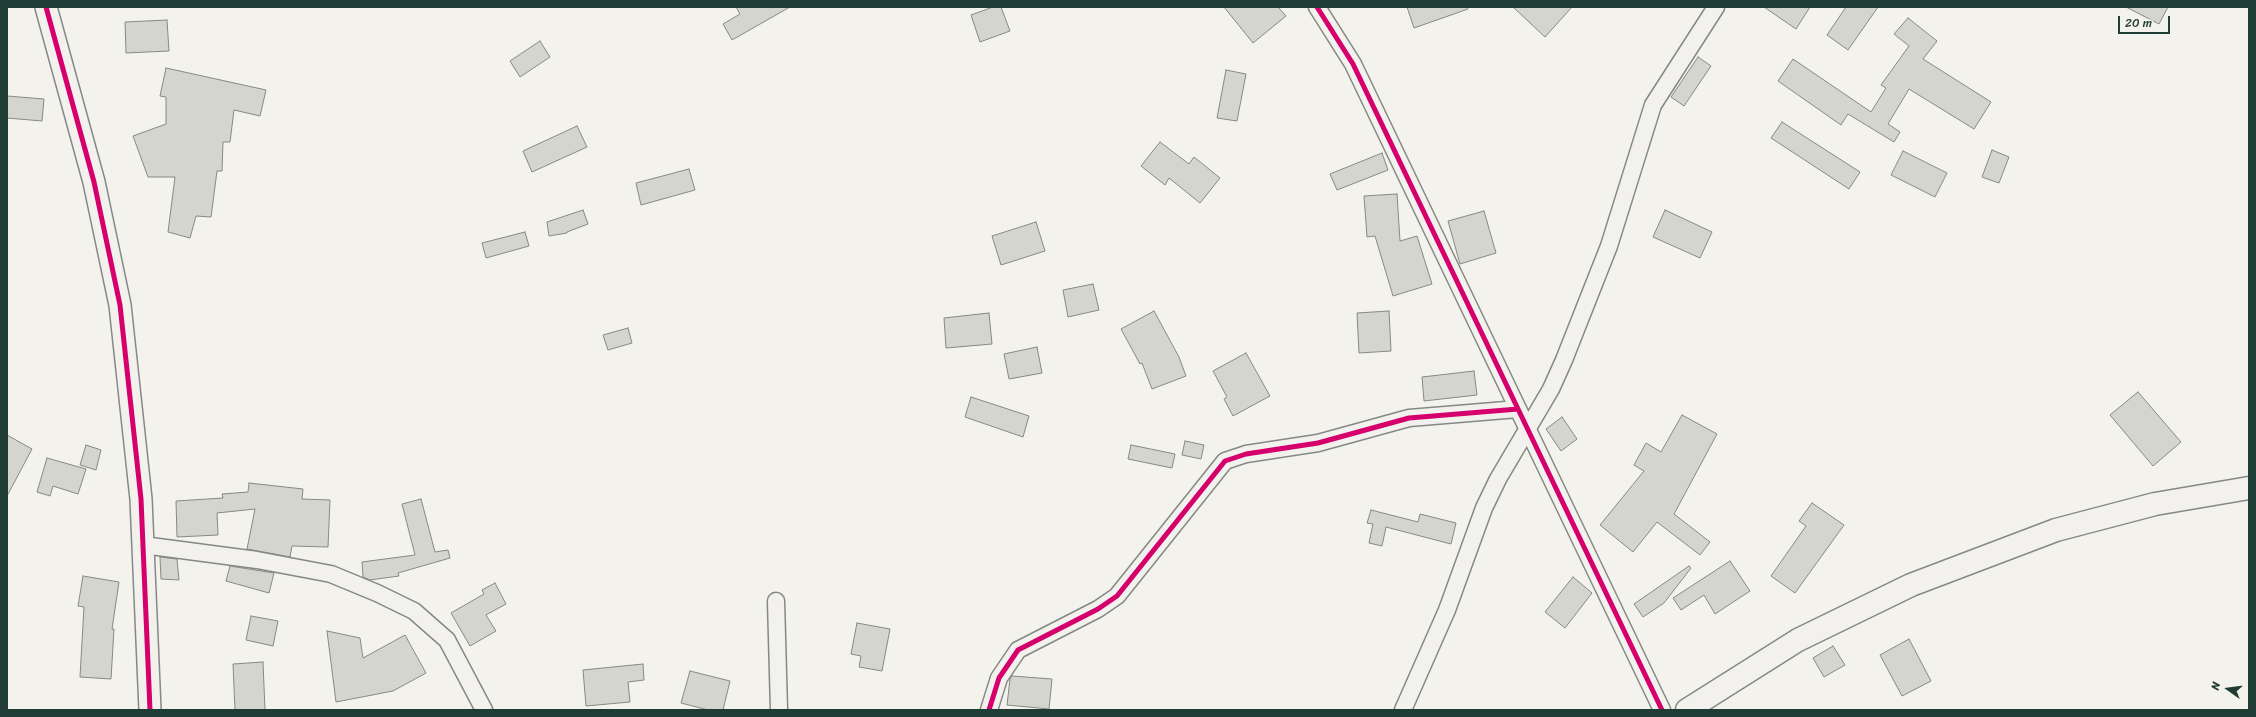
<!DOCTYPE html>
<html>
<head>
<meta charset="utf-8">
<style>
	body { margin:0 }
	#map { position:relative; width:2256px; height:717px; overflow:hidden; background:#f4f2ec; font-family:Sriracha,sans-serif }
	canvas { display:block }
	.frame { position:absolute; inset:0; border:8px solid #1f3d34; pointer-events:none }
	.north { position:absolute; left:2208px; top:669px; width:40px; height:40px; -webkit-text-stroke:3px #f7f3e8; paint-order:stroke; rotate:284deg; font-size:11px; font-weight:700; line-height:16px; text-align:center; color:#1f3d34 }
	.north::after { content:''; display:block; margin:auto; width:14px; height:18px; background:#1f3d34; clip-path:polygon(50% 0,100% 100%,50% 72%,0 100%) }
	.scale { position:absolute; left:2118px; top:16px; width:52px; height:18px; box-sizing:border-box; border:2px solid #1f3d34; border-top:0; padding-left:5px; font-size:12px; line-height:14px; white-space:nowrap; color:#1f3d34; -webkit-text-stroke:3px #f7f3e8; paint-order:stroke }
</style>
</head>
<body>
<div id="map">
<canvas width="2256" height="717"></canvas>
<div class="frame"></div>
<div class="north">N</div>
<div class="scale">20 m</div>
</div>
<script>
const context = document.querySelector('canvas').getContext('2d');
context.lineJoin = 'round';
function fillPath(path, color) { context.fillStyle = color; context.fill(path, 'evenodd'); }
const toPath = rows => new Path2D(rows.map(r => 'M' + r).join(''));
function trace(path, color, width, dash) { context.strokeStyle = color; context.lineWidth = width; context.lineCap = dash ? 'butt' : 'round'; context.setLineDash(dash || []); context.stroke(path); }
const building = toPath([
	[736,7,790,7,732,40,723,24,740,14,736,7],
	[993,7,1001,7,1010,31,980,42,971,15,993,7],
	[1224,7,1278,7,1286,16,1253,43,1224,7],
	[1407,7,1467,7,1468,9,1414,28,1407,7],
	[1513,7,1572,7,1545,37,1513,7],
	[1764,7,1810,7,1796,29,1764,7],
	[1846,7,1878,7,1848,50,1827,35,1846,7],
	[2126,7,2168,7,2159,24,2126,7],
	[1908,18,1937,41,1923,59,1991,102,1974,129,1909,89,1888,124,1900,132,1894,142,1848,114,1841,125,1778,81,1793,59,1871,112,1886,88,1881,85,1909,46,1894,34,1908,18],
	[167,20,169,51,126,53,125,22,167,20],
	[540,41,550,57,520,77,510,61,540,41],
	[1698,57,1711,66,1684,106,1671,97,1698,57],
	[166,68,266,90,260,116,234,110,230,142,223,142,222,171,217,171,211,217,196,216,190,238,168,232,175,177,148,177,133,136,166,124,166,97,160,96,166,68],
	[1226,70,1246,74,1237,121,1217,118,1226,70],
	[7,96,44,99,42,121,7,118,7,96],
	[1782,122,1860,172,1849,189,1771,138,1782,122],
	[577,126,587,147,532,172,523,151,577,126],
	[1160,142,1189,164,1194,157,1220,178,1200,203,1169,178,1165,185,1141,166,1160,142],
	[1992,150,2009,157,1999,183,1982,177,1992,150],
	[1903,151,1947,173,1935,197,1891,175,1903,151],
	[1382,153,1388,170,1337,190,1330,174,1382,153],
	[689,169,695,190,641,205,636,183,689,169],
	[1397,194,1400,241,1417,236,1432,284,1393,296,1375,236,1367,237,1364,196,1397,194],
	[583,210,588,224,567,232,567,233,549,236,547,222,583,210],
	[1665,210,1712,232,1700,258,1653,237,1665,210],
	[1484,211,1496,253,1460,264,1448,221,1484,211],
	[1036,222,1045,251,1001,265,992,236,1036,222],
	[525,232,529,246,486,258,482,243,525,232],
	[1093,284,1099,310,1068,317,1063,290,1093,284],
	[1154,311,1179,357,1186,376,1152,389,1142,363,1140,364,1121,329,1154,311],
	[1389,311,1391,351,1359,353,1357,313,1389,311],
	[989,313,992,344,946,348,944,318,989,313],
	[628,328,632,343,608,350,603,335,628,328],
	[1037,347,1042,373,1009,379,1004,354,1037,347],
	[1246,353,1270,396,1233,416,1224,399,1227,397,1213,371,1246,353],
	[1474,371,1477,395,1424,401,1422,377,1474,371],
	[2138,392,2181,442,2153,466,2110,415,2138,392],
	[971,397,1029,416,1023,437,965,417,971,397],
	[1682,415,1717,434,1674,514,1710,542,1700,555,1657,522,1633,552,1600,525,1644,471,1634,465,1646,443,1661,452,1682,415],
	[1562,417,1577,439,1561,451,1546,429,1562,417],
	[7,435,32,449,7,496,7,435],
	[1185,441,1204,445,1201,459,1182,455,1185,441],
	[86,445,101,450,96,470,80,465,86,445],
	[1131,445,1175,454,1172,468,1128,459,1131,445],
	[47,458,86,469,78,494,53,486,50,496,37,492,47,458],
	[249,483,303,489,302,499,330,500,328,547,292,546,290,557,247,549,255,509,217,513,218,535,177,537,176,501,223,498,222,494,248,492,249,483],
	[421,499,435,552,448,550,450,558,398,573,399,576,370,580,363,577,362,562,415,555,402,504,421,499],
	[1812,503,1844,525,1795,593,1771,576,1806,526,1799,521,1812,503],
	[1371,510,1418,522,1420,514,1456,523,1451,544,1386,527,1382,546,1369,543,1373,524,1367,523,1371,510],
	[160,557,177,559,179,580,161,579,160,557],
	[1730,561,1750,591,1715,614,1704,595,1681,610,1673,598,1730,561],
	[230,566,274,573,269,593,226,581,230,566],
	[1689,566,1691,568,1664,603,1643,617,1634,604,1689,566],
	[83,576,119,582,112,629,114,629,111,679,80,677,84,607,78,606,83,576],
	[1573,577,1592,593,1565,628,1545,612,1573,577],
	[495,583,506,604,486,615,496,631,470,646,451,613,484,594,482,590,495,583],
	[251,616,278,621,273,646,246,640,251,616],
	[857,623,890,629,882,671,859,667,861,656,851,654,857,623],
	[327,631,360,638,363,658,405,635,426,673,393,691,336,702,327,631],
	[1909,639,1931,681,1902,696,1880,655,1909,639],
	[1833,646,1845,665,1824,677,1813,658,1833,646],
	[263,662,265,710,235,710,233,664,263,662],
	[643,664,644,680,628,682,630,702,586,706,583,670,643,664],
	[690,671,730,681,723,710,708,710,681,703,690,671],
	[1012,676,1052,679,1049,709,1007,705,1010,679,1012,676]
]);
fillPath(building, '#d5d5d0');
trace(building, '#848985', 1);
const minor = toPath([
	[1317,7,1353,64,1662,710],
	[143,545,257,560,331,574,377,593,414,611,447,640,484,710],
	[776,601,779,710],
	[989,710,999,678,1018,650,1098,609,1117,596,1225,461,1246,454,1318,443,1409,418,1518,409],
	[1403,710,1447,610,1484,508,1498,479,1551,389,1564,360,1609,246,1653,105,1716,7]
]);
const tertiary = toPath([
	[46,7,94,182,120,305,141,499,150,710]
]);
const secondary = toPath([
	[1687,710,1798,640,1911,585,2056,530,2155,504,2249,488]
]);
trace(minor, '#848985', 19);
trace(tertiary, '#848985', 24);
trace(secondary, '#848985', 25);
trace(minor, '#f2f1ed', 16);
trace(tertiary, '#f2f1ed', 21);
trace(secondary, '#f2f1ed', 22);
trace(toPath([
	[46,7,94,182,120,305,141,499,150,710],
	[1317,7,1353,64,1662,710],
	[989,710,999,678,1018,650,1098,609,1117,596,1225,461,1246,454,1318,443,1409,418,1518,409]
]), '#d6006c', 5);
</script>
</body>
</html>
